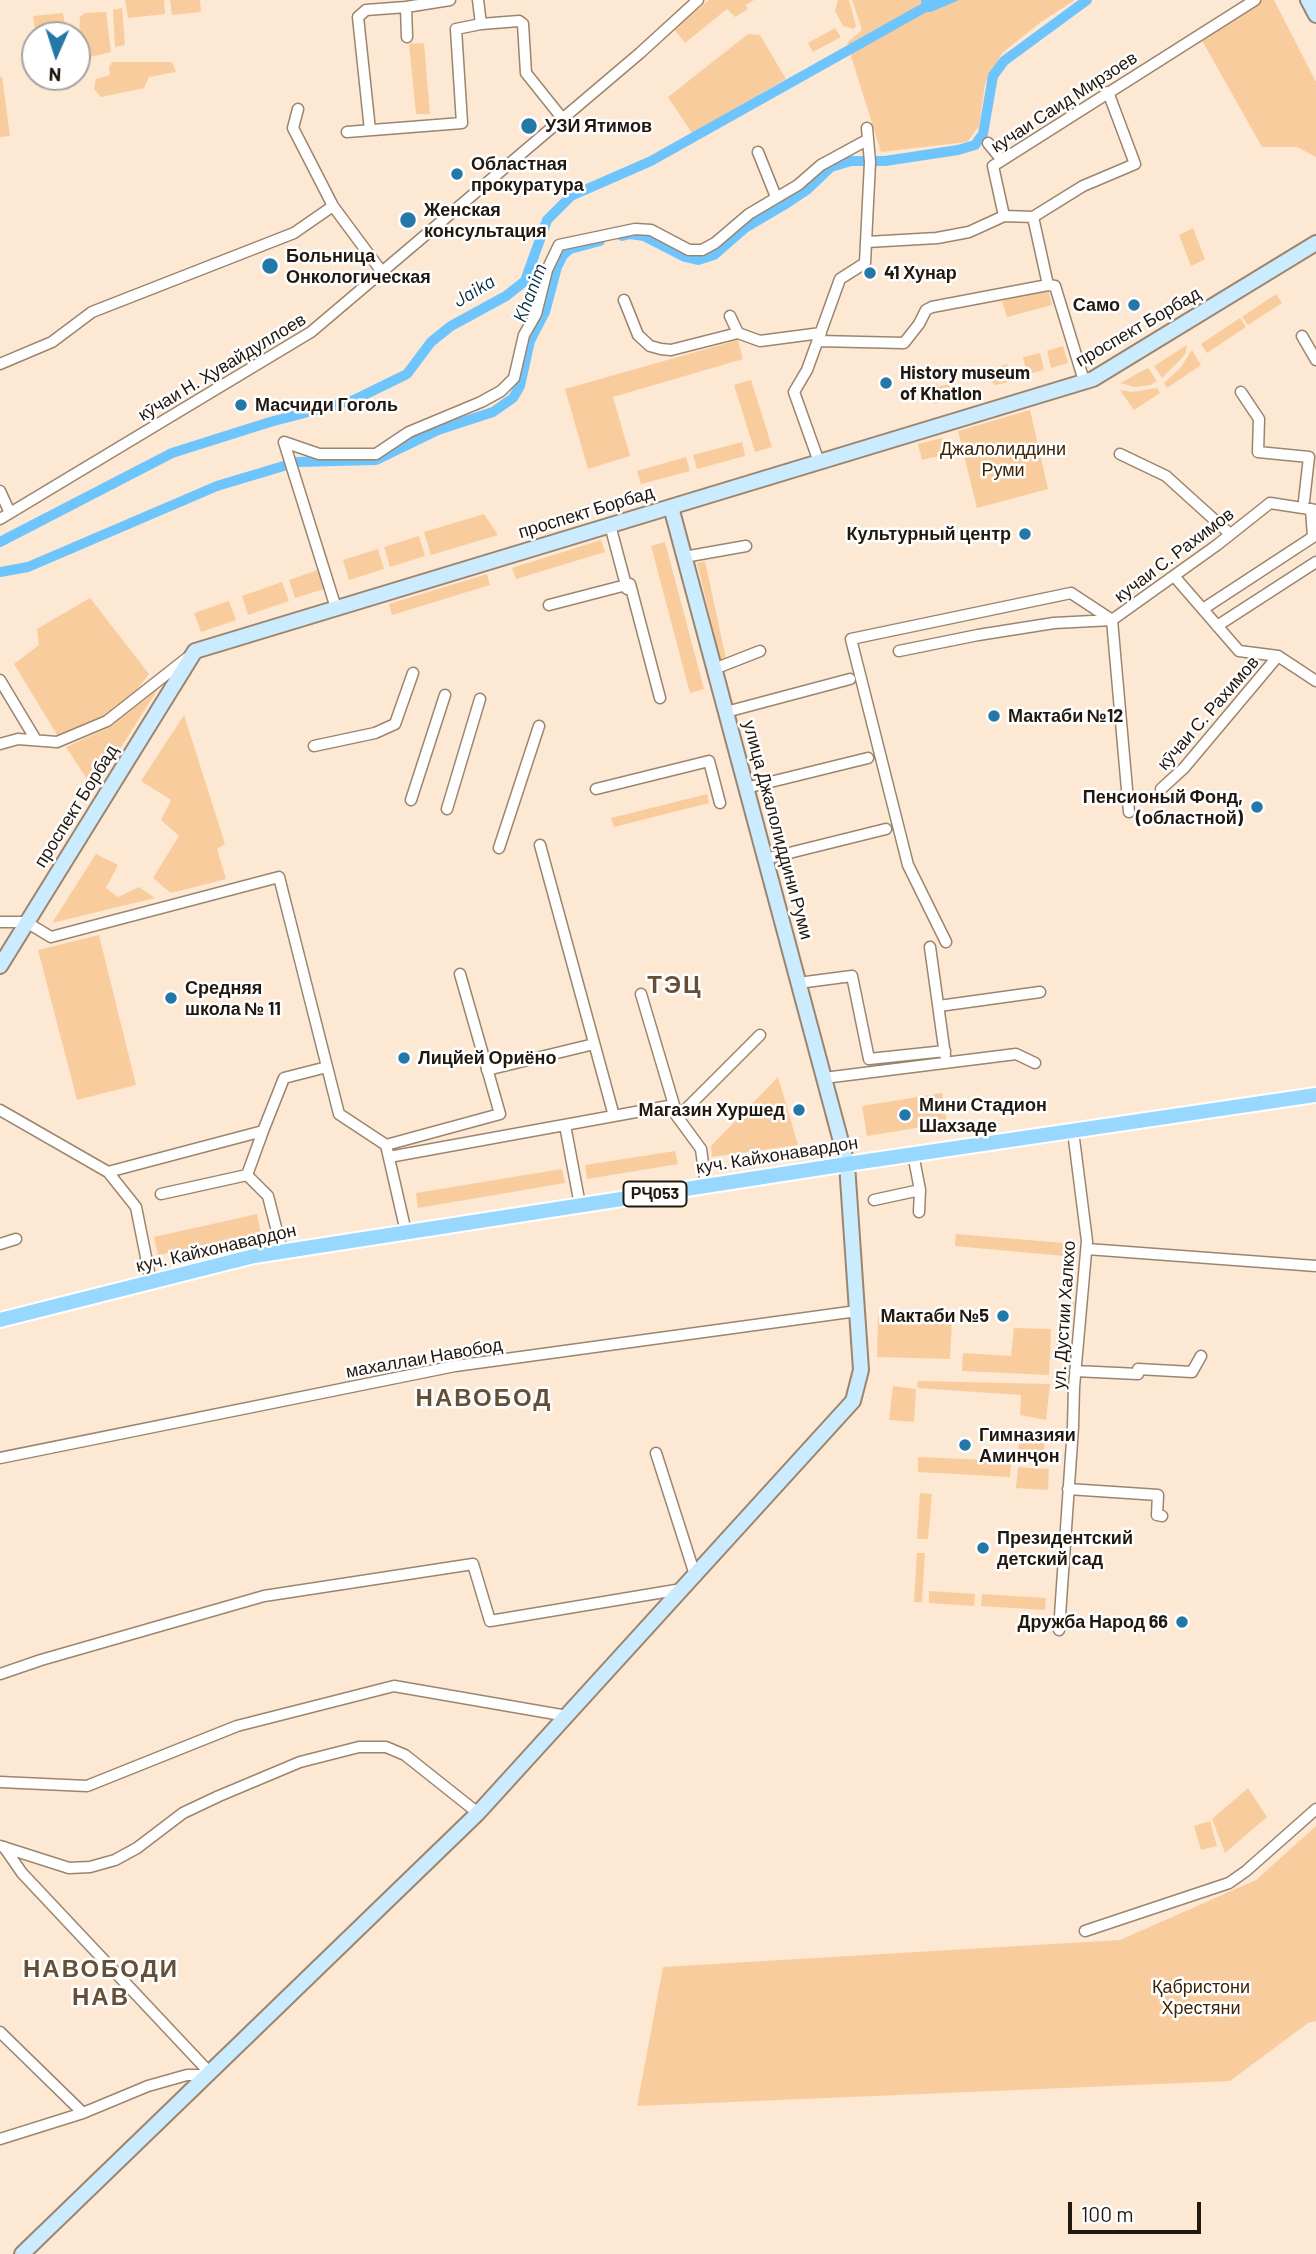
<!DOCTYPE html>
<html>
<head>
<meta charset="utf-8">
<style>
	body { margin:0 }
	#map { position:relative; width:1316px; height:2254px; overflow:hidden; background:#fce8d3; font-family:Barlow,sans-serif }
	canvas { display:block }
	.north { position:absolute; left:21px; top:21px; width:70px; height:70px; box-sizing:border-box; background:#fff; border:2px solid #a6a39f; border-radius:50%; rotate:183deg; font-size:19px; font-weight:700; line-height:28px; text-align:center; color:#21180f }
	.north::after { content:''; display:block; margin:auto; width:24px; height:32px; background:#2378a8; clip-path:polygon(50% 0,100% 100%,50% 72%,0 100%) }
	.scale { position:absolute; left:1068px; top:2202px; width:133px; height:32px; box-sizing:border-box; border:4px solid #21180f; border-top:0; padding-left:9px; font-size:21px; line-height:24px; white-space:nowrap; color:#21180f; -webkit-text-stroke:5px #fff; paint-order:stroke }
</style>
</head>
<body>
<div id="map">
<canvas width="1316" height="2254"></canvas>
<div class="north">N</div>
<div class="scale">100 m</div>
</div>
<script>
const context = document.querySelector('canvas').getContext('2d');
context.lineJoin = 'round';
function fillPath(path, color) { context.fillStyle = color; context.fill(path, 'evenodd'); }
const toPath = rows => new Path2D(rows.map(r => 'M' + r).join(''));
function trace(path, color, width, dash) { context.strokeStyle = color; context.lineWidth = width; context.lineCap = dash ? 'butt' : 'round'; context.setLineDash(dash || []); context.stroke(path); }
function drawText(font, color, halo, rows, align = 'center') {
  context.font = font + ' Barlow,sans-serif'; context.lineWidth = 5; context.setLineDash([]); context.textBaseline = 'middle'; context.strokeStyle = halo; context.fillStyle = color; for (const [text, x, y, turn = 0] of rows) {
    context.save(); context.translate(x, y); context.rotate((+turn || 0) * Math.PI / 180); context.textAlign = isNaN(turn) ? turn : align; if (halo) context.strokeText(text, 0, 0); context.fillText(text, 0, 0); context.restore();
  }
}
fillPath(toPath([
	[125,0,164,0,165,14,128,18],
	[170,0,200,0,201,12,172,15],
	[709,0,754,0,746,5,748,9,735,17,727,9,685,43,674,29],
	[838,0,849,0,856,26,854,29,843,26,835,11],
	[852,0,1075,0,1041,22,1002,53,985,84,979,126,967,142,881,152,847,43,862,30],
	[1256,0,1274,0,1316,82,1316,157,1297,147,1262,147,1200,37],
	[122,8,125,45,115,47,113,10],
	[106,12,111,52,86,58,78,57,80,17,85,13],
	[63,13,65,26,35,29,33,16],
	[835,28,841,37,813,52,808,43],
	[748,34,760,35,786,79,692,133,668,97],
	[424,43,430,114,416,114,409,44],
	[112,62,172,62,176,72,149,77,144,88,101,97,94,89,96,79,110,75,109,67],
	[0,77,2,77,10,136,0,137],
	[1193,228,1205,259,1191,266,1179,235],
	[1048,289,1052,305,1007,317,1002,301],
	[1276,294,1282,303,1248,325,1242,317],
	[1240,318,1246,327,1207,353,1201,344],
	[738,340,743,359,613,397,630,456,588,469,565,389],
	[1187,345,1185,354,1180,360,1162,378,1154,366],
	[1063,346,1068,363,1051,368,1047,351],
	[1192,350,1201,365,1167,388,1164,383,1181,367],
	[1040,353,1044,370,1027,374,1023,357],
	[1007,364,1012,381,996,385,987,379,985,372],
	[1148,368,1157,381,1150,385,1135,387,1120,383],
	[751,380,772,447,755,452,734,385],
	[937,384,938,387,949,384,953,398,934,404,929,386],
	[1157,388,1160,393,1134,410,1120,390,1132,392],
	[1030,410,1048,489,977,508,958,431],
	[942,438,947,454,922,460,918,444],
	[742,442,745,456,697,469,693,455],
	[686,457,690,471,641,484,637,471],
	[484,514,498,535,431,555,424,532],
	[419,536,425,556,390,567,384,547],
	[601,540,605,552,516,579,512,568],
	[665,542,704,689,690,693,651,546],
	[378,549,384,569,349,580,343,560],
	[705,561,726,659,721,661,697,563],
	[318,570,324,589,295,598,289,580],
	[487,574,490,585,392,615,389,604],
	[282,582,289,601,248,615,242,596],
	[90,598,149,674,135,692,107,716,59,738,14,664,39,645,37,629],
	[229,601,236,620,201,632,194,613],
	[158,689,94,790,66,747,108,728],
	[184,715,225,844,217,849,226,879,171,893,153,878,179,836,161,820,171,800,141,781],
	[707,794,709,803,614,827,611,818],
	[96,854,118,865,106,888,118,897,139,887,155,898,52,923],
	[99,935,136,1085,77,1100,38,950],
	[778,1077,798,1145,712,1157,711,1146],
	[942,1093,947,1123,867,1136,862,1106],
	[675,1151,678,1164,587,1179,585,1165],
	[562,1169,565,1183,418,1208,416,1193],
	[257,1214,261,1233,158,1255,154,1237],
	[956,1234,1076,1244,1075,1257,955,1246],
	[1065,1302,1075,1302,1074,1307,1067,1307,1063,1356,1055,1355,1060,1308],
	[878,1316,952,1318,950,1359,877,1357],
	[1014,1328,1051,1329,1049,1375,962,1371,963,1353,1011,1356],
	[918,1381,1050,1384,1046,1420,1020,1415,1021,1395,917,1388],
	[893,1386,916,1389,914,1422,889,1420],
	[1046,1429,1043,1460,1018,1459,1019,1438,1032,1431],
	[918,1457,1011,1461,1010,1477,918,1472],
	[1018,1467,1049,1469,1048,1490,1016,1488],
	[920,1493,932,1494,928,1539,917,1539],
	[917,1553,925,1553,922,1602,914,1602],
	[929,1591,975,1594,974,1606,929,1603],
	[982,1594,1046,1598,1045,1610,981,1606],
	[1248,1788,1267,1817,1225,1853,1212,1819],
	[1210,1821,1217,1846,1201,1850,1194,1826],
	[1316,1826,1316,2021,1308,2023,1230,2081,637,2106,663,1967,1120,1940,1256,1880]
]), '#f9cc9e');
fillPath(toPath([
	[921,0,959,0,931,12,926,12,922,9]
]), '#6ec5fd');
trace(toPath([
	[622,236,630,234,644,236,685,257,698,260,714,255,745,228,784,205,808,189,831,167,851,161,885,161,958,150,975,145,983,134,993,76,1004,61,1087,0],
	[0,542,172,453,270,422,354,400,407,374,431,342,451,326,506,296,525,281,547,220,571,196,651,161,922,9],
	[0,572,28,567,217,486,297,462,376,460,438,430,493,412,513,398,520,386,530,341,545,312,557,267,563,255,570,249,600,241]
]), '#6ec5fd', 10);
const street = toPath([
	[478,0,481,24,519,21,523,24,526,73,562,118],
	[407,37,406,7,450,0],
	[298,109,293,128,333,206,382,272],
	[370,130,358,17,366,10,406,7],
	[347,132,462,123,456,29,481,24],
	[988,143,1002,160],
	[758,152,776,197],
	[1005,216,1033,217,1083,186,1135,164,1108,92],
	[1033,217,1048,285,1055,286,1084,381],
	[867,242,937,238,969,232,1004,216,993,166,1255,0],
	[624,300,638,335,650,346,661,349,671,350,738,333],
	[730,316,738,333,760,341,821,333],
	[1302,336,1316,360],
	[818,341,904,343,919,324,926,310,932,307,1048,285],
	[0,364,52,342,92,312,294,233,333,206],
	[1241,392,1259,419,1258,452,1309,457,1304,501],
	[1120,454,1166,476,1229,533],
	[819,462,794,392,807,370,840,279,865,263,870,162,867,128],
	[0,491,10,513],
	[0,519,311,332,640,53,698,0],
	[610,525,627,589],
	[684,557,746,546],
	[1174,576,1239,651,1278,656,1316,681],
	[549,605,630,584,660,698],
	[336,608,284,442,319,454,376,454,409,432,481,402,501,391,514,378,524,335,536,314,547,270,559,245,635,229,651,230,689,250,702,250,715,243,749,214,798,185,821,165,867,140],
	[1203,609,1313,537,1311,509],
	[1217,626,1316,562],
	[899,651,978,635,1054,623,1112,620],
	[714,669,760,651],
	[0,680,36,740],
	[726,712,850,679],
	[0,744,18,739,57,742,107,721,187,658],
	[314,746,375,733,395,724,413,673],
	[746,788,868,758],
	[596,789,709,761,720,803],
	[1161,789,1184,768,1278,656],
	[411,800,445,695],
	[447,809,480,699],
	[1129,812,1112,620,1217,545,1270,503,1316,510],
	[540,845,614,1116],
	[499,848,539,726],
	[765,859,886,829],
	[0,922,26,922,51,937,279,877,339,1114,386,1145,406,1232],
	[946,942,908,865,851,639,1071,593,1112,620],
	[930,947,945,1055],
	[798,983,852,976,869,1059,945,1051],
	[641,994,674,1105],
	[939,1006,1040,992],
	[487,1070,594,1044],
	[824,1078,1016,1054,1035,1063],
	[0,1110,108,1172,263,1131,284,1078,327,1067],
	[678,1117,760,1035],
	[565,1125,580,1205],
	[386,1145,500,1114,460,974],
	[913,1154,920,1190,919,1212],
	[389,1157,674,1105,676,1115,701,1149,706,1186],
	[108,1172,136,1207,151,1282],
	[247,1175,268,1196,282,1251],
	[161,1194,247,1175,263,1131],
	[874,1200,920,1190],
	[0,1244,16,1239],
	[1087,1249,1316,1266],
	[1138,1369,1192,1372,1201,1356],
	[1075,1371,1138,1374],
	[656,1453,695,1575],
	[0,1458,455,1366,857,1311],
	[1068,1489,1158,1495,1157,1515,1162,1516],
	[1059,1630,1073,1427,1074,1387,1087,1241,1073,1131],
	[0,1674,41,1660,264,1596,473,1564,490,1621,682,1589],
	[0,1782,87,1786,237,1726,394,1686,567,1716],
	[0,1846,69,1868,90,1867,115,1860,137,1848,183,1813,219,1796,300,1762,359,1747,386,1747,405,1755,478,1813],
	[4,1847,22,1873,210,2073],
	[1085,1931,1229,1883,1246,1871,1316,1809],
	[0,2032,83,2113,148,2086,187,2075,208,2075],
	[0,2139,83,2113]
]);
const secondary = toPath([
	[1308,0,1316,15],
	[0,966,195,651,1093,379,1316,243],
	[22,2254,478,1813,853,1401,861,1370,847,1164,671,507]
]);
const primary = toPath([
	[0,1320,254,1256,847,1164,1316,1095]
]);
trace(street, '#9c856e', 13);
trace(secondary, '#9c856e', 18);
trace(primary, '#fff', 18);
trace(street, '#fff', 10);
trace(secondary, '#cbebfe', 14);
trace(primary, '#98d7fe', 14);
for (const [x, y, r, color] of [
	[529,126,9,"#2378a8"],
	[457,174,7,"#2378a8"],
	[408,220,9,"#2378a8"],
	[270,266,9,"#2378a8"],
	[870,273,7,"#2378a8"],
	[1134,305,7,"#2378a8"],
	[886,383,7,"#2378a8"],
	[241,405,7,"#2378a8"],
	[1025,534,7,"#2378a8"],
	[994,716,7,"#2378a8"],
	[1257,807,7,"#2378a8"],
	[171,998,7,"#2378a8"],
	[404,1058,7,"#2378a8"],
	[799,1110,7,"#2378a8"],
	[905,1115,7,"#2378a8"],
	[1003,1316,7,"#2378a8"],
	[965,1445,7,"#2378a8"],
	[983,1548,7,"#2378a8"],
	[1182,1622,7,"#2378a8"]
]) { const dot = new Path2D(); dot.arc(x, y, r, 0, 2 * Math.PI); context.fillStyle = color; context.fill(dot); trace(dot, '#fff', 2.5); }
for (const [x, y, w] of [
	[655,1194,63]
]) { const box = new Path2D(); box.roundRect(x - w / 2, y - 12.5, w, 25, 5); context.fillStyle = '#fff'; context.fill(box); trace(box, '#21180f', 2); }
drawText('bold 16px', '#21180f', null, [
	["РҶ053",655,1194]
]);
drawText('18px', '#21180f', '#fff', [
	["кучаи Саид Мирзоев",1064,102,-33],
	["проспект Борбад",1138,327,-30],
	["кӯчаи Н. Ҳувайдуллоев",222,367,-31],
	["проспект Борбад",586,512,-17],
	["кучаи С. Рахимов",1174,555,-37],
	["кӯчаи С. Рахимов",1208,713,-49],
	["проспект Борбад",76,806,-58],
	["улица Джалолиддини Руми",778,830,75],
	["куч. Кайхонавардон",777,1155,-9],
	["куч. Кайхонавардон",216,1248,-13],
	["ул. Дустии Халкхо",1064,1315,-86],
	["махаллаи Навобод",424,1358,-10]
]);
drawText('bold 18px', '#21180f', '#fff', [
	["УЗИ Ятимов",545,126],
	["Областная",471,164],
	["прокуратура",471,185],
	["Женская",424,210],
	["консультация",424,231],
	["Больница",286,256],
	["Онкологическая",286,277],
	["41 Хунар",884,273],
	["Само",1120,305,"right"],
	["History museum",900,373],
	["of Khatlon",900,394],
	["Масчиди Гоголь",255,405],
	["Культурный центр",1011,534,"right"],
	["Мактаби №12",1008,716],
	["Пенсионый Фонд,",1243,797,"right"],
	["(областной)",1243,818,"right"],
	["Средняя",185,988],
	["школа № 11",185,1009],
	["Лицйей Ориёно",418,1058],
	["Мини Стадион",919,1105],
	["Шахзаде",919,1126],
	["Магазин Хуршед",785,1110,"right"],
	["Мактаби №5",989,1316,"right"],
	["Гимназияи",979,1435],
	["Аминҷон",979,1456],
	["Президентский",997,1538],
	["детский сад",997,1559],
	["Дружба Народ 66",1168,1622,"right"]
], 'left');
drawText('18px', '#3f2505', '#fff', [
	["Джалолиддини",1003,449],
	["Руми",1003,470],
	["Қабристони",1201,1987],
	["Хрестяни",1201,2008]
]);
drawText('italic 19px', '#052d43', '#fff', [
	["Jaika",474,291,-31],
	["Khanim",530,293,-69]
]);
context.letterSpacing = '2px';
drawText('bold 24px', '#644f39', '#fff', [
	["ТЭЦ",675,985],
	["НАВОБОД",484,1398],
	["НАВОБОДИ",101,1969],
	["НАВ",101,1997]
]);
context.letterSpacing = '0px';
</script>
</body>
</html>
